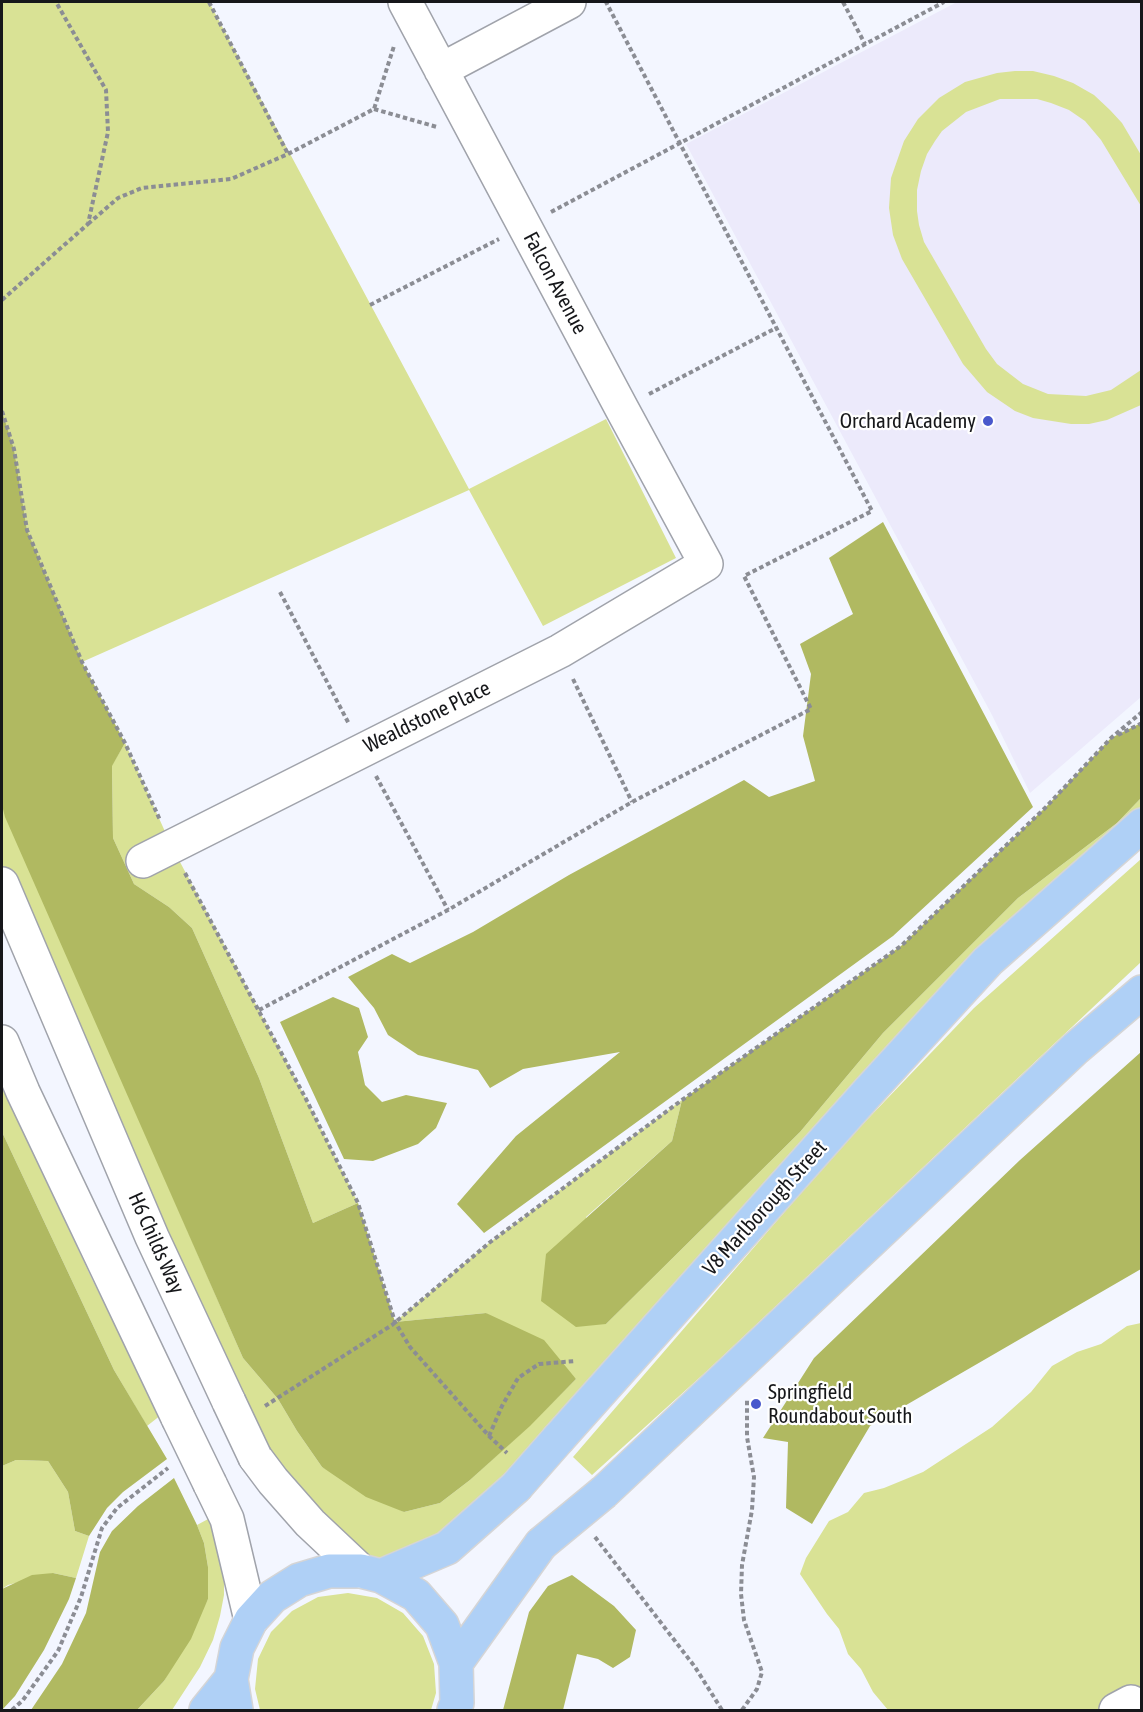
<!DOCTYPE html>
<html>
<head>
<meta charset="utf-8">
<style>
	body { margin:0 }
	#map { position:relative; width:1143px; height:1712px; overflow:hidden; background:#f3f6ff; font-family:"Asap Condensed",sans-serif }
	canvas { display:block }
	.frame { position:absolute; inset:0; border:3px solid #16171a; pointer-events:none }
</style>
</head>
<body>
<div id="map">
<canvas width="1143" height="1712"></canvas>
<div class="frame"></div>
</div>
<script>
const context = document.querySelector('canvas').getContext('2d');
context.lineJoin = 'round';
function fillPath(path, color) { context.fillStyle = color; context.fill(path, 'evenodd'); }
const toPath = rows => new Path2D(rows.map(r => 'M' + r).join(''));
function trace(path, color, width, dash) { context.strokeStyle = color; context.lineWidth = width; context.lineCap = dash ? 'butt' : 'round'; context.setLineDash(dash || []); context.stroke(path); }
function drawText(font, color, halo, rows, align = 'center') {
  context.font = font + ' "Asap Condensed",sans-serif'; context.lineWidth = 4.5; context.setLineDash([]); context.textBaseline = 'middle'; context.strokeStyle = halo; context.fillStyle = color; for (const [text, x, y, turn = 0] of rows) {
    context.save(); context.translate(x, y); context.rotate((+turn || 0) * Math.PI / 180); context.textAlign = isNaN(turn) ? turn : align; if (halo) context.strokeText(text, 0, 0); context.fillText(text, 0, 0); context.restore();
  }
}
fillPath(toPath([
	[957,2,1141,2,1141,697,1030,793,992,715,686,144]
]), '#eceafb');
fillPath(toPath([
	[2,2,209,2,469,489,606,419,676,558,543,626,469,490,82,662,27,530,14,449,2,411],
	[1015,71,1033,71,1054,76,1073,83,1094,95,1110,110,1122,123,1141,155,1141,206,1101,140,1085,121,1069,110,1051,103,1037,99,1000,99,966,112,942,131,935,141,927,154,921,171,917,190,917,211,919,225,924,242,986,349,997,364,1023,384,1048,394,1086,396,1111,390,1141,370,1141,405,1107,420,1089,424,1071,424,1033,418,1015,411,987,392,963,364,902,259,893,235,889,208,891,178,904,141,918,119,939,98,965,82,997,73],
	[125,743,172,847,306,1099,358,1203,313,1223,259,1078,192,928,169,907,134,884,113,838,112,765],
	[1141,798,1142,825,988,961,516,1487,381,1576,273,1481,2,884,2,805,243,1358,278,1399,297,1431,322,1467,404,1512,440,1503,470,1480,529,1426,576,1379,486,1313,395,1322,489,1243,682,1100,672,1141,586,1217,606,1324,800,1132,883,1033,1018,898,1117,823],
	[1141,859,1141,962,708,1370,592,1475,573,1457,838,1150,974,1008],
	[2,1084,92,1279,161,1415,147,1426,114,1370,2,1132],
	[1141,1323,1141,1688,1104,1710,888,1710,873,1692,861,1669,848,1654,839,1629,827,1614,800,1574,806,1558,829,1521,848,1512,864,1493,884,1488,923,1472,992,1427,1031,1392,1052,1366,1077,1352,1101,1344,1127,1326],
	[16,1460,48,1461,68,1492,75,1531,89,1536,76,1578,53,1573,8,1585,2,1589,2,1466],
	[210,1518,224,1573,224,1595,220,1616,213,1640,200,1667,172,1710,137,1710,164,1681,208,1599,208,1567,204,1543,197,1525],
	[348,1593,377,1598,403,1613,423,1636,434,1664,436,1693,431,1710,260,1710,255,1689,258,1659,271,1632,292,1611,318,1597]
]), '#d9e295');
fillPath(toPath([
	[2,411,14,449,27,530,82,662,125,743,112,766,113,838,134,884,169,907,192,928,259,1078,313,1223,358,1203,395,1322,486,1313,544,1340,576,1379,530,1426,470,1480,440,1503,404,1512,366,1497,322,1467,297,1431,278,1399,243,1358,5,817,2,805],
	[883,522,1033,807,893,936,484,1233,457,1204,516,1136,620,1052,523,1069,490,1088,478,1070,418,1055,388,1035,374,1008,348,977,392,954,410,963,473,932,569,875,744,780,769,797,815,781,803,736,811,674,800,644,853,614,829,558],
	[1141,723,1141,798,1117,823,1018,898,883,1033,800,1132,606,1324,576,1327,541,1301,546,1254,672,1141,682,1100,901,946,1045,808,1111,738],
	[333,997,359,1008,368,1037,358,1052,365,1085,382,1102,406,1095,447,1103,436,1128,418,1144,373,1161,344,1159,280,1022],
	[1141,1052,1141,1269,870,1426,812,1524,786,1508,788,1442,763,1438,814,1358,1020,1160],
	[2,1132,114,1370,167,1459,123,1492,107,1508,89,1536,75,1531,68,1492,48,1461,16,1460,2,1466],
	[174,1478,197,1525,204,1543,208,1567,208,1599,191,1639,164,1681,137,1710,31,1710,62,1664,86,1613,100,1552,112,1531,138,1506],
	[53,1573,76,1578,69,1599,44,1650,15,1696,2,1710,2,1589,32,1575],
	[572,1575,614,1606,636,1630,630,1657,613,1668,598,1659,577,1654,563,1710,503,1710,529,1612,548,1586]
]), '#b0b961');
const minor = toPath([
	[441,70,569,2],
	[143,861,560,651,706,564,622,409,405,2],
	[2,884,152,1237,229,1402],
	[2,1042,23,1092,178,1418],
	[255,1457,273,1481,310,1523,361,1571],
	[210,1484,227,1519,251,1620],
	[1116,1710,1131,1702,1136,1710]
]);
const major = toPath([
	[559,1438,869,1091,988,961,1142,825],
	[604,1492,1076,1048,1142,992],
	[381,1576,447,1548,516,1487],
	[456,1663,541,1544],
	[206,1710,231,1679],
	[236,1710,231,1679,237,1648,251,1620,272,1597,299,1580,329,1571,361,1571,381,1576,416,1595,442,1625,456,1663,457,1703,454,1710]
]);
trace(minor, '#a0a3ab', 36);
trace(major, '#d5d5d6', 36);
trace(toPath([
	[209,2,288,154],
	[843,2,865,44],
	[374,109,437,127],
	[551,212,944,2],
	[88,224,118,198,142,188,231,179,288,154,374,109,394,46],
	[2,300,88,224,108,132,106,90,56,2],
	[370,305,499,239],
	[649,394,776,328],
	[2,411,14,449,27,530,82,662,125,743,160,820],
	[280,592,349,724],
	[573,679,632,802],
	[1118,735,1142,723],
	[376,776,448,910],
	[185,873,306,1099,358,1203,395,1322,410,1347,489,1436,507,1453],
	[259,1010,448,910,632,802,811,709,744,576,872,511,606,2],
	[265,1406,392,1325,489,1243,682,1100,901,946,1045,808,1111,738,1142,712],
	[489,1436,502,1406,518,1378,539,1364,575,1361],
	[595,1537,695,1667,722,1710],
	[12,1710,23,1700,58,1651,81,1597,102,1528,117,1508,168,1468],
	[742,1710,757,1689,762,1672,744,1620,741,1594,742,1565,752,1510,754,1477,747,1437,747,1399]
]), '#8b8d94', 4, [4.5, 3]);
trace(minor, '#fff', 33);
trace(major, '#afd0f6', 33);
const minorBridge = toPath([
	[229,1402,255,1457],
	[178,1418,210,1484]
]);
const majorBridge = toPath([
	[516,1487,559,1438],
	[541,1544,604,1492]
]);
trace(minorBridge, '#a0a3ab', 36, []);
trace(majorBridge, '#d5d5d6', 36, []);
trace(minorBridge, '#fff', 33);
trace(majorBridge, '#afd0f6', 33);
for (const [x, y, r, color] of [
	[988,421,6,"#4958cc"],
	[756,1404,6,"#4958cc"]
]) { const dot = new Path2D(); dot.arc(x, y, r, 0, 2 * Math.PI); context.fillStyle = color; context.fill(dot); trace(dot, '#fff', 2); }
drawText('21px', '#16171a', '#fff', [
	["Falcon Avenue",555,283,62],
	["Wealdstone Place",427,717,-26],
	["V8 Marlborough Street",765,1208,-48],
	["H6 Childs Way",156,1243,66]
]);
drawText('21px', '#16171a', '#fff', [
	["Orchard Academy",976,421],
	["Springfield",768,1392,"left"],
	["Roundabout South",768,1416,"left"]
], 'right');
</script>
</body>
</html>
